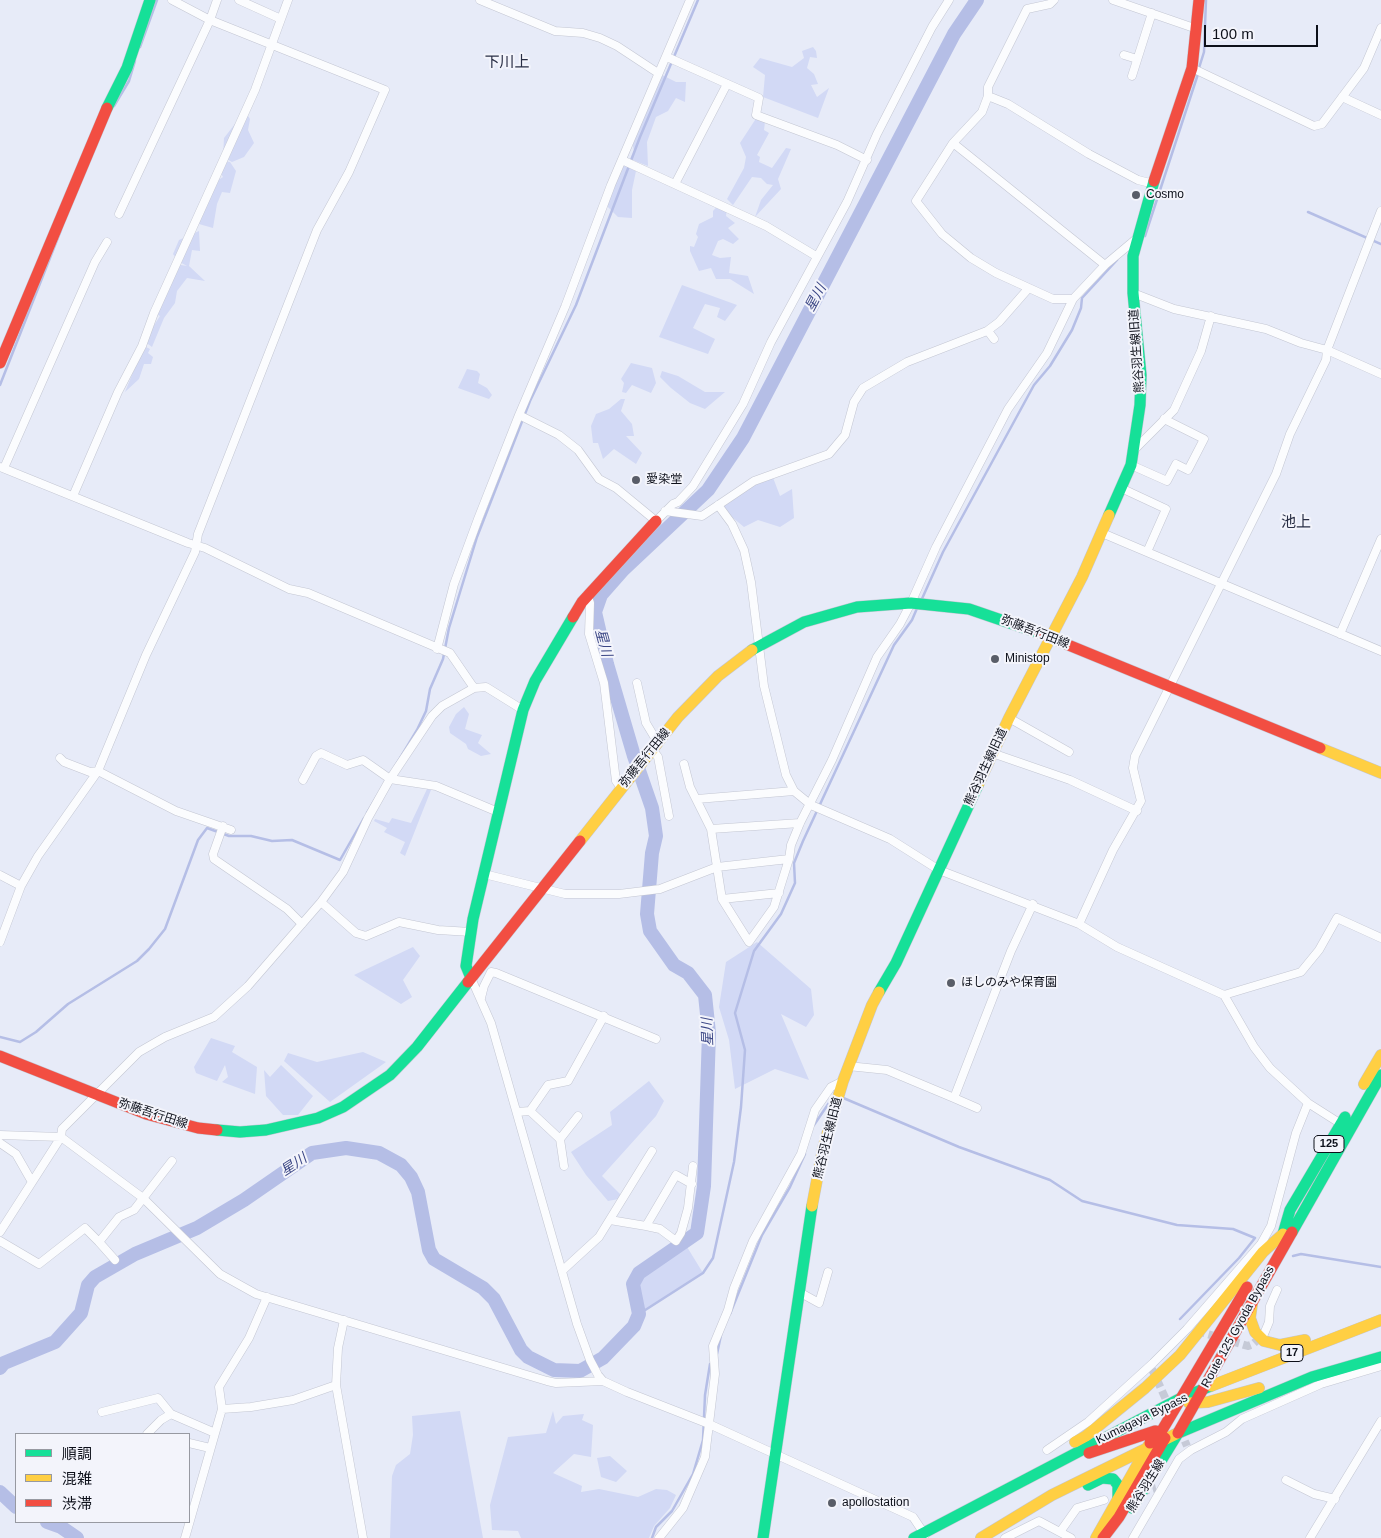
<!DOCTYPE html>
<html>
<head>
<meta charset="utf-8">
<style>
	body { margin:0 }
	#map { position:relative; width:1381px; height:1538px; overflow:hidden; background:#e7ebf8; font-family:Helvetica,"Noto Sans JP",sans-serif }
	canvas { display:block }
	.legend { position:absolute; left:15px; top:1433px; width:175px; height:90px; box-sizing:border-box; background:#f3f4fb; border:1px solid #9799a1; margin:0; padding:6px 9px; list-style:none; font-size:15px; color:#0d101a }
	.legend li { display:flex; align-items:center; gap:10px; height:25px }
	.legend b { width:25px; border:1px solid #9799a1 }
	.scale { position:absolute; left:1204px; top:25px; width:114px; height:22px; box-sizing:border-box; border:2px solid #0d101a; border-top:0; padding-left:6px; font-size:15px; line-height:18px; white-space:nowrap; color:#0d101a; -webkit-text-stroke:4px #f3f4fb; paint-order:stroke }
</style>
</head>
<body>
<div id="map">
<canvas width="1381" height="1538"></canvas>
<ul class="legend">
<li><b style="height:6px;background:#16e098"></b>順調</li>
<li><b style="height:6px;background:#ffcf43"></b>混雑</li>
<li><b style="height:6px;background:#f24e42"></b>渋滞</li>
</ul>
<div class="scale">100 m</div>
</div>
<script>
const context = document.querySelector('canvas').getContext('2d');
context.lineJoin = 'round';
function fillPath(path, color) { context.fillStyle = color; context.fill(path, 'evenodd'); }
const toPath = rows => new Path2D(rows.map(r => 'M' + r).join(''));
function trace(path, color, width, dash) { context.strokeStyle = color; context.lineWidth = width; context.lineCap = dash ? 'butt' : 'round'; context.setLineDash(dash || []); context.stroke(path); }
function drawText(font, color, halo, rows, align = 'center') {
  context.font = font + ' Helvetica,"Noto Sans JP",sans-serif'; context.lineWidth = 4; context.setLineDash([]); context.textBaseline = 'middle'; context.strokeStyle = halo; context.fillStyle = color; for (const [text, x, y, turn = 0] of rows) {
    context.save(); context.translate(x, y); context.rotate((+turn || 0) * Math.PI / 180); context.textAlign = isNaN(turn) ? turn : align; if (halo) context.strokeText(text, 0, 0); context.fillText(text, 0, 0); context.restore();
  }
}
fillPath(toPath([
	[813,47,816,51,817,58,810,57,807,68,814,74,818,84,811,85,817,97,829,88,818,118,763,97,765,75,753,67,760,58,792,67,804,58,802,51],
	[658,73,676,82,686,82,685,102,676,98,668,111,656,117,647,142,648,166,630,159,634,151,632,141],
	[245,111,250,119,248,130,254,143,244,157,232,162,223,157,224,138],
	[757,117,765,122,764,130,769,133,757,155,760,157,759,162,772,168,786,148,791,149,778,179,781,189,755,217,761,200,773,185,767,184,761,178,752,177,733,205,727,199,744,168,746,157,740,143],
	[223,161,230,162,236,171,230,193,222,192,217,204,213,228,199,224,212,184,223,177,219,170],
	[628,164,636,171,632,190,632,218,618,217,604,203,618,169],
	[722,201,727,208,726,216,735,223,728,228,739,239,733,244,723,239,718,241,712,255,720,258,731,257,729,273,748,276,754,294,730,279,716,279,711,268,699,271,690,251,690,246,694,247,698,237,696,234,699,224,713,217,713,211],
	[199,231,200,251,192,250,189,266,205,281,187,278,177,291,175,303,164,318,152,347,144,341,160,316,154,313,174,270,181,265,187,266,178,261,173,254,179,240],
	[682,285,737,305,725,321,717,317,720,308,705,304,693,328,715,339,708,354,659,337],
	[146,347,150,349,148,353,153,357,151,364,144,364,139,379,125,392,140,355],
	[631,363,652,368,656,383,651,393,632,385,626,393,622,392,624,383,621,379],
	[467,369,477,371,480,374,478,383,487,388,492,395,489,399,458,388],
	[662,371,678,376,705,392,725,392,705,409,690,403,671,388,660,377],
	[621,399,625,399,621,411,632,424,634,436,626,436,642,453,636,464,614,449,603,459,598,443,593,443,591,426,596,414,609,409],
	[772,475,780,496,792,489,794,518,780,527,758,520,744,527,720,507,732,495],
	[464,707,469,714,465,729,482,735,478,743,491,754,481,756,468,749,466,744,450,733,449,727,456,714],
	[427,789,431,790,405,856,400,853,405,842,384,832,387,828,374,821,375,819,389,823,392,818,411,823],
	[757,942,811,989,814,1015,806,1027,781,1014,809,1080,775,1069,735,1089,729,1040,719,1007,726,962],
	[413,947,420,956,403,980,412,997,401,1004,354,975],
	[211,1038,235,1046,232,1052,257,1067,255,1094,222,1082,228,1077,225,1065,217,1081,196,1073,194,1067],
	[363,1052,386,1062,330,1102,284,1061,288,1053,317,1062],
	[281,1065,313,1096,298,1115,283,1115,266,1096,264,1070,270,1077],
	[649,1081,664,1101,656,1116,602,1176,624,1198,608,1201,586,1175,571,1152,612,1125,610,1112],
	[684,1242,703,1273,639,1314,633,1284,639,1273],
	[460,1411,483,1538,390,1538,392,1476,396,1465,410,1454,413,1435,412,1416],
	[553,1411,556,1424,563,1416,584,1414,582,1420,593,1425,591,1457,574,1454,553,1473,582,1486,581,1492,599,1489,638,1497,656,1489,667,1490,676,1495,670,1508,654,1526,649,1538,521,1538,518,1531,492,1530,490,1505,508,1437,546,1433],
	[610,1456,627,1471,616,1482,601,1477,597,1458]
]), '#d2d9f5');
trace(toPath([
	[140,47,157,0],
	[1199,68,1204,52,1206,0],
	[114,106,129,81,135,61],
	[1308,212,1381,244],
	[1145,236,1198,74],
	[0,385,61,230],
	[921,601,943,552,1034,385,1050,366,1072,330,1081,308,1082,298,1117,260],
	[367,813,417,730,426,711,430,689,443,659,449,628,477,537,530,401,576,305,640,137,698,0],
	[0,1037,20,1042,36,1032,68,1004,137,961,149,949,165,929,198,840,207,828,229,836,251,836,272,841,292,840,340,860,364,818],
	[841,1097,959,1147,1050,1180,1082,1201,1177,1225,1233,1229,1255,1238,1239,1258,1180,1319],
	[814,1125,833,1097],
	[1293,1256,1301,1254,1381,1267],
	[639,1314,703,1273,713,1258,734,1162,741,1107,745,1050,735,1013,754,951,781,914,795,883,794,863,803,841,894,645,912,620,918,606],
	[730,1314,762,1235,790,1187,805,1154],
	[717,1354,721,1335],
	[652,1538,656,1527,672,1511,693,1474,703,1440,705,1395,710,1364,712,1365]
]), '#b5bee6', 2.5);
trace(toPath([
	[0,1368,4,1363,55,1342,81,1313,88,1285,95,1277,135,1254,197,1228,244,1200,312,1153,346,1148,379,1153,401,1165,411,1177,418,1192,429,1250,434,1259,483,1288,494,1299,521,1350,528,1357,554,1370,580,1371,603,1358,634,1326,639,1314,633,1284,639,1273,697,1233,704,1186,709,1033,705,995,688,973,674,965,650,931,647,914,652,853,656,836,652,808,634,756,607,664,595,612,601,595,623,570,708,490,743,438,954,34,977,0],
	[0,1492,16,1507],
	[47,1522,61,1527,77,1538]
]), '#b5bee6', 14);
trace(toPath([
	[1197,1331,1248,1346,1253,1344,1262,1336],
	[1152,1369,1169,1406],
	[1180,1430,1187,1446],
	[1141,1492,1156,1488]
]), '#c6cad7', 8, [8, 4]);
const street = toPath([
	[239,0,281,19],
	[480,0,555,31,583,33,600,38,617,46,658,73],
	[1054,0,1050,4,1027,9,988,87,988,96,982,112,953,143,916,201,942,234,971,258,996,273,1053,299,1073,299],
	[1113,0,1197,29],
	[1124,55,1137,59],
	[667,57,759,98,756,115,837,145,867,160],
	[1192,68,1314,126,1322,124,1364,68,1381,28],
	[1132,76,1152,13],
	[988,96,1008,104,1089,154,1138,180,1154,184],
	[1342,97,1381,115],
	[953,143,1105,265],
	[622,160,766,226,816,256],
	[675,184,727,84],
	[119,214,210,20,217,0],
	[1133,293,1174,309,1266,329,1301,343,1327,350,1381,374],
	[988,331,994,339],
	[519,415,559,435,578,450,599,479,616,488,656,521,673,504,678,502,693,486,743,404,771,342,847,202,877,134,932,27,949,0],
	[1134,450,1174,410,1201,351,1211,316],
	[1131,465,1167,481,1176,464,1188,470,1204,439,1164,419],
	[0,467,188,543,205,548,289,589,308,593,450,653,474,688],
	[4,468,95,262,107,242],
	[1121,488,1166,509,1147,552],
	[73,496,118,392,142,346,154,313,255,90,288,0],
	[718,505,732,524,744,550,751,582,764,686,786,775,794,791,811,805,890,839,939,870,1079,924,1117,947,1224,995,1254,1047,1270,1068,1308,1103,1341,1124],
	[665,511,702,516,754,481,829,454,845,435,854,402,863,388,907,362,987,331,999,322,1027,290],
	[1102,533,1381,651],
	[587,595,590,603,589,634,604,683,616,781,621,788],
	[1340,634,1381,539],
	[437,649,454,584,478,519,519,415,565,307,611,185,690,0],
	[637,683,646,723,658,743],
	[1009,718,1069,752],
	[652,749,658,757,669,816],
	[992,753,1070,780,1137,811],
	[60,758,64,762,90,772,98,771,176,811,231,830],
	[684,764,690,787,711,829],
	[303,780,316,756,321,753,347,765,363,760,390,779,436,786,498,812],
	[697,799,794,791],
	[223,826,213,854,214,859,287,909,302,924],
	[789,859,774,907,749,942,722,899,711,829,800,823],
	[484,874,565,894,619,894,660,889,717,867,789,859,791,845,800,823,832,760,877,657,900,624,911,603,936,547,1008,409,1047,353,1073,299,1105,265,1136,239],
	[0,875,21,886],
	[722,899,779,893],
	[321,902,356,933,366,936,399,922,438,930,471,932],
	[1079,924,1113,850,1141,801,1133,768,1135,756,1276,474,1290,434,1326,360,1327,350,1381,211],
	[0,942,21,886,38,856,98,771,146,655,195,552,198,534,317,230,349,172,385,90,210,20,172,0],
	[471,978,491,1023,577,1324,590,1360,598,1375,603,1381,627,1392,709,1424,913,1517,925,1535],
	[1224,995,1301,972,1319,950,1337,918,1381,938],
	[481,998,484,986,491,972,496,973,656,1039],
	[848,1066,887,1070,954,1098,1011,951,1033,904],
	[954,1098,977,1108],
	[530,1111,560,1139,564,1166],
	[517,1112,530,1111,548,1085,568,1081,604,1016],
	[0,1135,61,1137,143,1198,220,1274,256,1294,547,1381,556,1383,603,1381],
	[560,1139,578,1116],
	[0,1143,16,1154,32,1182],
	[610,1220,646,1226,676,1175,692,1184],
	[646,1226,660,1229,676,1241,681,1233,688,1208,693,1166],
	[0,1232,61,1137,62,1129,139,1052,165,1037,214,1017,248,986,321,902,343,872,368,818,390,779,432,716,442,706,474,688,486,687,523,710],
	[0,1241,39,1264,85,1228,99,1242,119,1217,134,1210,172,1161],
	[99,1242,115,1260],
	[563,1270,599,1237,652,1151],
	[799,1292,819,1303,828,1272],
	[344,1320,338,1348,336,1385,363,1538],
	[1264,1334,1269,1322,1270,1306,1277,1290],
	[222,1409,219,1387,249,1338,267,1297],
	[102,1412,158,1398,171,1414],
	[147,1434,161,1420,171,1414,215,1433],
	[189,1443,210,1448],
	[1047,1450,1088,1422,1153,1363,1187,1329,1261,1244,1271,1226,1296,1133,1308,1103],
	[1286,1480,1314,1494,1335,1499],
	[1060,1532,1077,1508,1104,1500],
	[185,1538,222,1409,251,1407,293,1400,336,1385],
	[659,1538,683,1508,705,1457,715,1374,713,1346,728,1310,734,1288,753,1241,801,1154,815,1110,831,1087,843,1081],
	[1005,1538,1039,1521,1071,1538],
	[1133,1538,1179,1459,1191,1450,1226,1432,1242,1419,1321,1384,1381,1366],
	[1310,1538,1381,1421]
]);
const fast = toPath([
	[107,108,127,68,150,0],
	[1109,515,1131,465,1140,405,1141,375,1133,293,1133,256,1154,181],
	[752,650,804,622,857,607,911,603,969,609,1039,633],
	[471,978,466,966,473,919,523,710,535,681,573,617],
	[879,992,896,963,978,785],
	[217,1130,240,1132,266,1130,318,1118,343,1107,390,1075,417,1047,468,982],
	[1292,1232,1381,1075],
	[1283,1234,1290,1210,1345,1117],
	[1176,1434,1312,1377,1381,1357],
	[1088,1485,1102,1478,1113,1479,1118,1485,1118,1498],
	[1132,1508,1178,1433],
	[763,1538,812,1206],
	[914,1538,1181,1398,1211,1386]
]);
const slow = toPath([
	[1320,748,1381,773],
	[978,785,1009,718,1082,577,1109,515],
	[580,841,678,717,718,676,752,650],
	[1364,1084,1381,1055],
	[812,1206,823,1148,843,1081,872,1005,879,992],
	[1252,1304,1250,1318,1255,1332,1264,1341,1280,1345,1305,1340],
	[1211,1386,1381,1320],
	[1189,1403,1208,1402,1259,1388],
	[1075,1442,1086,1436,1145,1388,1180,1355,1263,1252,1283,1234],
	[981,1538,1052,1495,1176,1434],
	[1096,1538,1148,1446]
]);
const jam = toPath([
	[1154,181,1192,68,1199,0],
	[0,363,107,108],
	[573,617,582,602,656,521],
	[1039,633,1320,748],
	[468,982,580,841],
	[0,1056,146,1114,198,1128,217,1130],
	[1178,1433,1292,1232],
	[1150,1443,1161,1432,1247,1287],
	[1089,1453,1155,1431,1161,1432],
	[1103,1538,1119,1517,1165,1438]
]);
trace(street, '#c3c6d2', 9);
trace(fast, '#c3c6d2', 12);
trace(slow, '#c3c6d2', 12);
trace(jam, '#c3c6d2', 12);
trace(street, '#fbfcfe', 8);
trace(fast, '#16e098', 11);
trace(slow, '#ffcf43', 11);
trace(jam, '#f24e42', 11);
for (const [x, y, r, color] of [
	[1136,195,5,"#595d68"],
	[636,480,5,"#595d68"],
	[995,659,5,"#595d68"],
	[951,983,5,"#595d68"],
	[832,1503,5,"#595d68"]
]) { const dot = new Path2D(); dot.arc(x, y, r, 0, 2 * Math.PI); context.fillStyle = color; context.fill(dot); trace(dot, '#f3f4fb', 2); }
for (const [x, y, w] of [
	[1329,1144,30],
	[1292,1353,22]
]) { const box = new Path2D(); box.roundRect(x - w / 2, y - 8.5, w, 17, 4); context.fillStyle = '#f3f4fb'; context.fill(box); trace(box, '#0d101a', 1); }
drawText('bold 11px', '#0d101a', null, [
	["125",1329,1144],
	["17",1292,1353]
]);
drawText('12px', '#0d101a', '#f3f4fb', [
	["Cosmo",1146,195],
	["愛染堂",646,480],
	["Ministop",1005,659],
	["ほしのみや保育園",961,983],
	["apollostation",842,1503]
], 'left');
drawText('12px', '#0d101a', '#f3f4fb', [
	["熊谷羽生線旧道",1137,351,-94],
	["弥藤吾行田線",1035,632,21],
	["弥藤吾行田線",645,758,-51],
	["熊谷羽生線旧道",986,767,-65],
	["弥藤吾行田線",153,1114,18],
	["熊谷羽生線旧道",828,1138,-76],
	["Route 125 Gyoda Bypass",1238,1327,-61],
	["Kumagaya Bypass",1142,1419,-26],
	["熊谷羽生線",1146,1486,-58]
]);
drawText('italic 14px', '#3b4685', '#f3f4fb', [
	["星川",816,298,-62],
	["星川",603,643,75],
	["星川",708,1032,-92],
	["星川",294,1165,-33]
]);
drawText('15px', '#292e45', '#f3f4fb', [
	["下川上",507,63],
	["池上",1296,523]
]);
</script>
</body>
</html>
